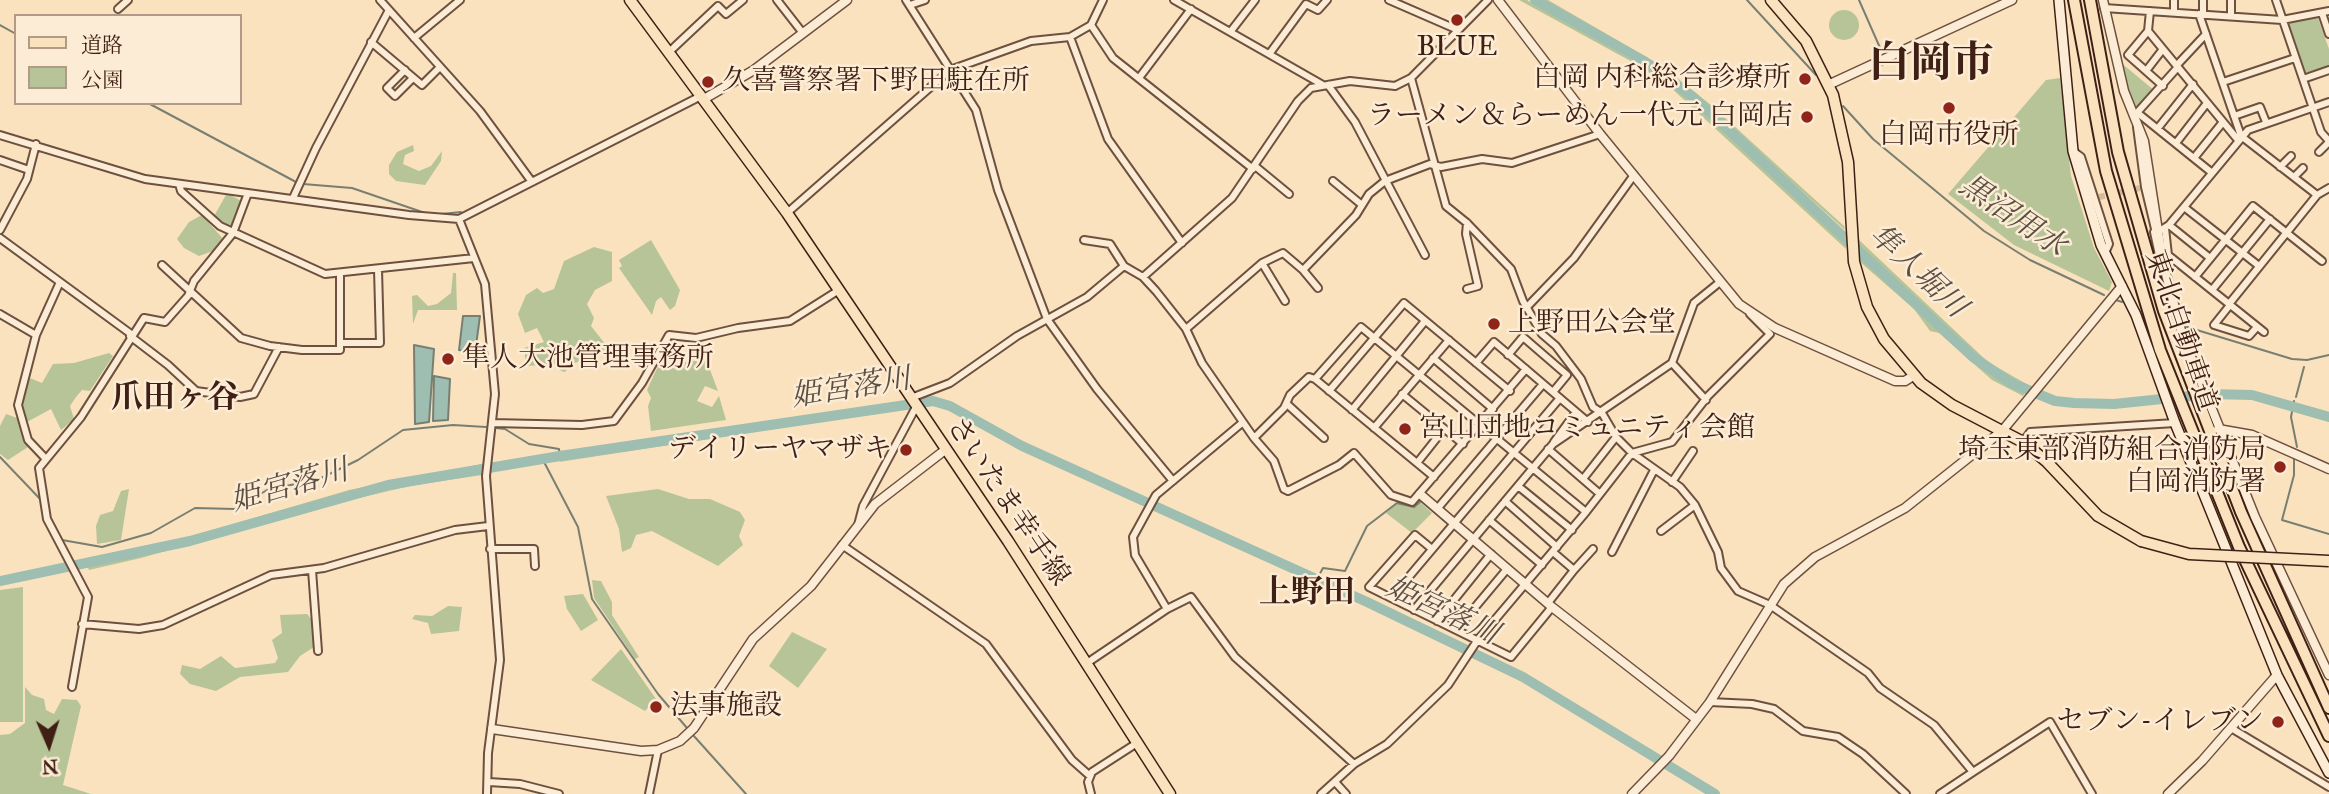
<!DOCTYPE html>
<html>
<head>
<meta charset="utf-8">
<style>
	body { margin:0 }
	#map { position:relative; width:2329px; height:794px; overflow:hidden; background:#fae2bf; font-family:"IM FELL Great Primer","Noto Serif JP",serif }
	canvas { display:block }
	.legend { position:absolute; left:14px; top:14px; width:228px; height:91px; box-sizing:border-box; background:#fcecd5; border:2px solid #b19a88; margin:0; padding:9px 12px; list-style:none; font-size:21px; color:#402014 }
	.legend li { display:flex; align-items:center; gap:14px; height:35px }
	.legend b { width:35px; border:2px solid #b19a88 }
	.north { position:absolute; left:14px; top:710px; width:70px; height:70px; -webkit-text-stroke:5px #fcecd5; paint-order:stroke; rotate:177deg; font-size:19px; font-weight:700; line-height:28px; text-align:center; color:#402014 }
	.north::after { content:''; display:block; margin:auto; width:24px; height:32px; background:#402014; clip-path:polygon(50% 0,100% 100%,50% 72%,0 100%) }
</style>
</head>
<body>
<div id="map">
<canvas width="2329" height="794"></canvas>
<ul class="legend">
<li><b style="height:9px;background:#fae2bf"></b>道路</li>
<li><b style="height:19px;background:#b7c497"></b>公園</li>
</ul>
<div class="north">N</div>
</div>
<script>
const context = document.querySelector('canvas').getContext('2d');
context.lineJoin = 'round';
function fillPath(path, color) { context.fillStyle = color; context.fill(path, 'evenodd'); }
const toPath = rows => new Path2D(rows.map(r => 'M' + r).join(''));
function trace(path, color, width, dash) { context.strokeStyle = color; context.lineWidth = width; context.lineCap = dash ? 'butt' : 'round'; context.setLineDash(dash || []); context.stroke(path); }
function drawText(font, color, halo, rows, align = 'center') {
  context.font = font + ' "IM FELL Great Primer","Noto Serif JP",serif'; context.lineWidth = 5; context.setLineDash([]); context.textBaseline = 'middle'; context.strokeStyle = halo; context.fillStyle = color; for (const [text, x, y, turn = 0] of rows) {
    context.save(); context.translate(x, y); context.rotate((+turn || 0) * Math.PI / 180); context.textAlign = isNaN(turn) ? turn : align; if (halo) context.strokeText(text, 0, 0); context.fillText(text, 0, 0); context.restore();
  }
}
fillPath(toPath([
	[1519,0,1527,0,1657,74,1704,112,1846,244,1846,249,1669,86,1636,64],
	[1539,0,1548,0,1662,66,1711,105,1844,226,1845,230,1695,95,1657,66],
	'1829 25a15 15 0 1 1 30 0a15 15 0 1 1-30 0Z',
	[2318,18,2329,49,2329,66,2304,73,2288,22],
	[2120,62,2155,91,2136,113,2127,89],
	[2060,78,2071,176,2094,248,2112,282,2109,291,2014,245,1948,194,2046,80],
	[413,145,414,151,405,155,403,164,419,171,431,166,442,151,441,161,425,185,396,181,389,174,389,165,397,152],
	[227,193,243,202,230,230,213,218],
	[202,215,224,240,213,251,199,256,184,248,177,239,189,222],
	[1857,238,1988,362,2030,386,2011,381,1989,367,1858,244],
	[651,240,680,290,675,306,670,310,661,297,656,301,652,315,619,268,622,266,619,260],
	[594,247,612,252,612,281,595,290,587,304,594,318,591,326,610,350,572,364,565,372,561,371,557,364,526,366,524,348,544,342,537,328,525,333,518,314,526,295,537,288,543,293,554,289,564,261],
	[1859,254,1961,351,1992,376,2025,393,2023,396,1992,380,1939,333,1930,331,1914,309,1859,261],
	[453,273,456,273,457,310,418,310,413,324,412,296,417,295,428,306,437,304,451,293],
	[109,353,113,356,90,391,82,390,76,397,70,406,74,419,61,430,51,409,27,422,21,406,30,378,42,383,53,364,74,363],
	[706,359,718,391,705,386,697,401,712,407,719,396,726,420,651,431,648,406,651,398,647,390,658,366],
	[909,405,911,408,559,462,564,458],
	[6,414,17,418,28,447,8,460,0,454,0,426],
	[482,464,482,467,333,497,169,545,76,566,75,563,193,536,349,490],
	[482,471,482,475,410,486,329,505,141,558,89,570,87,566,220,535,350,496],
	[129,489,121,540,97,544,96,526,100,515,113,511,121,491],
	[658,489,689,499,710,499,740,512,745,520,739,536,743,545,718,566,652,531,636,535,631,548,622,552,619,529,606,496],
	[1420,502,1432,513,1412,533,1386,513,1397,503,1414,507],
	[592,580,601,581,612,602,612,615,639,657,635,659,594,598],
	[23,587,23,722,0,722,0,590],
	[583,594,598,620,581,631,567,609,564,596],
	[448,606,462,607,459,631,431,634,428,623,412,619,415,615,432,616],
	[307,614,312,620,314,647,300,656,288,672,240,677,216,691,190,684,180,674,182,665,200,669,221,656,235,668,275,663,278,658,272,640,282,633,280,615],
	[792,632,827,649,798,688,769,666],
	[621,649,656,699,645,711,591,680],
	[25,687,32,695,44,699,46,710,54,714,62,699,77,700,81,706,63,785,91,794,0,794,0,735,10,734,25,723]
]), '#b7c497');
const water = toPath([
	[463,316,480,316,475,353,459,350,463,316],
	[414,345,434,349,429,422,415,424,414,345],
	[434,376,450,379,448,420,433,421,434,376]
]);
fillPath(water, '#9ebeb1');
trace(water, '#787f72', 2);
trace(toPath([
	[1747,0,1816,75],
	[1859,0,1881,50],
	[0,25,16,34],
	[148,103,296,182],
	[1843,106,1873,139,1984,231,2030,260,2104,295],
	[303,184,352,188,425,213],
	[441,214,461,212],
	[2116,300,2122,302],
	[2187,327,2292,359,2307,360,2329,355],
	[2296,397,2304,367],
	[2294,401,2291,417,2297,447],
	[496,428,505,429,529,444,559,449,560,456],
	[0,457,42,501],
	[2294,459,2294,475,2282,520,2329,534],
	[543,460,578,527,592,599,658,694,687,728],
	[49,515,62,540,102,547,151,533,195,508,235,509,267,490,319,479,358,460,403,430,453,425,486,427],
	[1454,529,1468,541],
	[1472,544,1487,557],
	[1317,579,1323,568,1345,571,1367,526,1397,503,1414,507,1421,501,1449,525],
	[693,735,746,794]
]), '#787f72', 2);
trace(toPath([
	[1535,0,1644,61,1693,97,1973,357,2011,383,2055,401,2074,403,2114,404,2210,394,2252,395,2329,417],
	[0,581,190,541,388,485,560,456,933,401,950,406,1022,446,1367,602,1523,677,1715,794]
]), '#9ebeb1', 10);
trace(toPath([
	[2099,197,2140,188]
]), '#d5bb9d', 6, [6, 3]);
const minor = toPath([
	[380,0,480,111,532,182],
	[777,0,802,32],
	[906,0,976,110,998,190,1047,319,1097,389,1173,481],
	[1174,0,1323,85],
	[1389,0,1458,30],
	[2174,0,2174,12],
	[2203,0,2203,14],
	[2231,0,2231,16],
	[2276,0,2321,132,2329,141],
	[910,5,925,0],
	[2104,8,2282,20,2329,11],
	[118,9,128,0],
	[2150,11,2148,31,2238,140],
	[2322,13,2329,34],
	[2199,14,2241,136,2317,195],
	[1091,25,1113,58,1253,169],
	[1231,31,1255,0],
	[2148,31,2128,55,2163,86],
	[1070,37,1108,139,1182,243],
	[414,38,460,0],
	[371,42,422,85,440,67],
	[668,53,718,6,726,14,743,0],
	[1270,53,1306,4,1318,10,1327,0],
	[2177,65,2206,34],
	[405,70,387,88,395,96,413,78],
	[2146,71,2163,49],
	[1139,78,1191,9],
	[1411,78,1446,206,1467,223,1511,269,1523,301,1542,334,1556,346,1581,379,1593,407,1602,413,1616,437,1632,453,1680,487,1695,505,1718,552,1721,568,1738,591,1770,605,1868,673,1880,688,1934,725,1973,772,2050,722,2092,794],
	[2303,79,2329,70],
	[2223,82,2295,58],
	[1328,85,1355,122,1425,255],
	[2139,114,2211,172],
	[2135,115,2178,67],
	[2234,116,2260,107,2266,122],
	[2137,127,2145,187,2156,233,2169,225,2248,130,2329,102],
	[2158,128,2193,84],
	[0,135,145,179,409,215,459,219,701,96],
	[2176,143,2207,103],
	[2073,151,2081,157,2109,244,2105,253],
	[2319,152,2329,142],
	[2194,158,2223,122],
	[0,160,29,170],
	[1255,166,1289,194],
	[2280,167,2291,156],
	[2294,177,2303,168],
	[1333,181,1362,205],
	[179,184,181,191,220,226,325,274,474,258],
	[293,198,316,148,389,10],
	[2184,207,2259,266],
	[787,213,950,70,1031,41,1070,37,1091,25,1103,0],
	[459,219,485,284,495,394,486,476,500,660,488,753,487,794],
	[1467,223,1466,234,1478,286,1467,289],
	[2169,225,2210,258],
	[2165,228,2168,255,2264,332],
	[0,230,27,179,36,144],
	[2154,232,2159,255],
	[0,238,131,334],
	[1084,240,1110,244,1124,266,1143,277,1156,291,1186,329,1202,363,1254,438,1284,408,1290,395,1309,377,1315,379,1361,327,1586,512],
	[1262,263,1285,301],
	[162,265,241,338,270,346,302,350,340,350,340,275],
	[1303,270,1318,288],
	[1143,277,1232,198,1298,101,1311,88,1350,81,1395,86,1411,78,1488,0],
	[2195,277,2253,206,2322,261],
	[2212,290,2270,219],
	[2229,304,2317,195,2329,188],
	[2230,305,2214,325,2249,336,2257,327],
	[1526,308,1574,258,1634,175],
	[0,314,36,335],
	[1186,329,1262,263,1283,253,1303,270,1356,215,1369,194,1385,181,1430,164,1441,167,1482,159,1512,163,1600,134],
	[130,336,168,365,196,391,240,397,254,394,279,347],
	[341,343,380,343,378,269],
	[1508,355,1523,337,1567,375,1553,392],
	[1433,358,1493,409],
	[1476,363,1494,342,1588,422],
	[1672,363,1706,400],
	[1315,379,1434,477],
	[1329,391,1404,303,1510,391],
	[1402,394,1463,444],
	[911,398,950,383,1017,336,1087,297,1124,266],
	[1287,404,1324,438],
	[1352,410,1425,321],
	[492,423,582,425,614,421,642,383,669,335,696,338,738,328,790,321,839,290],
	[1374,428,1449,340],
	[1254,438,1274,461,1284,489,1288,491,1339,465,1354,453,1391,495,1412,502,1526,369],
	[1554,442,1576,412],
	[2023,442,2030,432,2175,423],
	[1548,449,1600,494],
	[45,458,28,440,18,405,36,335,60,282],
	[1417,463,1444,429],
	[1583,479,1616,437],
	[1672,482,1693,451],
	[1518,486,1572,530],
	[1505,501,1557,547],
	[1437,509,1543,384],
	[1489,520,1542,565],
	[858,525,863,506,916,407],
	[1661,531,1695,505],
	[842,545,986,644,1072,760,1090,776],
	[490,549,534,549,535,566],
	[1432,549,1415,535,1369,587,1511,657,1552,607],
	[1612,552,1654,470],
	[312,570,318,651],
	[1574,570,1593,549],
	[1391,598,1560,398],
	[1548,603,1574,570,1553,552],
	[1167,609,1135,555,1133,537,1156,495,1242,423],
	[1414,610,1553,444,1672,363,1694,303,1720,282],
	[1437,621,1491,554],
	[82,624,139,629,163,625,271,575,324,568,455,530,488,526],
	[1456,630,1507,569],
	[1087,663,1167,609,1191,597,1235,657,1354,764],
	[72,687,88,597,47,519,39,468,81,417,144,318,165,322,188,296,194,281,233,233,248,193],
	[1710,702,1752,704,1774,709,1803,731,1838,737,1863,754,1906,794],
	[2231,728,2329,787],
	[489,782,520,784,559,794],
	[1336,783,1346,794],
	[649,794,658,750],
	[1091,794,1088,782,1092,772,1137,743],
	[1321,794,1354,764,1387,744,1448,685,1477,641,1586,512,1632,453,1672,442,1708,396,1770,334,1750,314],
	[1940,794,1973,772]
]);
const tertiary = toPath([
	[1498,0,1600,134,1739,304,1775,328,1895,381,1905,381,1913,376],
	[2103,0,2124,91,2144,141,2163,263,2182,334,2255,517,2329,675],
	[1828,85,2012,0],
	[704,99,754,70,847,0],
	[2218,429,2252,435,2329,469],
	[1420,494,1552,607,1696,719],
	[492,729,641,751,658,750,680,741,694,728,753,639,811,586,875,504,945,450],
	[1632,794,1669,756,1710,702,1784,584,1815,557,1905,508,2002,431,2122,286],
	[2168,794,2202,761,2277,675]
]);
const secondary = toPath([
	[2059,0,2073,151,2101,245,2136,315,2175,423,2277,675,2329,773]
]);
const primary = toPath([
	[630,0,787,213,1008,541,1170,794],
	[1771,0,1806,41,1833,95,1848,162,1854,262,1867,307,1884,339,1921,383,1952,405,2023,442,2047,462,2098,516,2141,541]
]);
const motorway = toPath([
	[2074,0,2106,171,2160,350,2239,547,2329,736],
	[2090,0,2118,152,2164,311,2241,512,2329,708]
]);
trace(minor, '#6e503f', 10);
trace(tertiary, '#6e503f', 11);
trace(secondary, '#402014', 12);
trace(primary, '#402014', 13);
trace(motorway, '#402014', 14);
trace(minor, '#fcecd5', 6);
trace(tertiary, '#fcecd5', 8);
trace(secondary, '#fcecd5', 9);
trace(primary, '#fae2bf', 10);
trace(motorway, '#fae2bf', 10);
const primaryBridge = toPath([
	[2141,541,2189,554,2329,561]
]);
trace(primaryBridge, '#402014', 13, []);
trace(primaryBridge, '#fae2bf', 10);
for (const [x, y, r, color] of [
	[1457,20,7,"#8f2418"],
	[1805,79,7,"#8f2418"],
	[708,82,7,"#8f2418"],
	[1949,108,7,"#8f2418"],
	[1807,117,7,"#8f2418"],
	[1494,324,7,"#8f2418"],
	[448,359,7,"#8f2418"],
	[1405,429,7,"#8f2418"],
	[906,450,7,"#8f2418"],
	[2280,467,7,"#8f2418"],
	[656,707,7,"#8f2418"],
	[2278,722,7,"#8f2418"]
]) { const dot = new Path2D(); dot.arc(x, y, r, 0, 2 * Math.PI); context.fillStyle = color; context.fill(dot); trace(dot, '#fcecd5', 2.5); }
drawText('28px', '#402014', '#fcecd5', [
	["BLUE",1457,48,"center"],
	["白岡 内科総合診療所",1791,79],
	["久喜警察署下野田駐在所",722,82,"left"],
	["ラーメン＆らーめん一代元 白岡店",1793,117],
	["白岡市役所",1949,136,"center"],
	["上野田公会堂",1508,324,"left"],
	["隼人大池管理事務所",462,359,"left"],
	["宮山団地コミュニティ会館",1419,429,"left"],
	["デイリーヤマザキ",892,450],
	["埼玉東部消防組合消防局",2266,451],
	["白岡消防署",2266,483],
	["法事施設",670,707,"left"],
	["セブン-イレブン",2264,722]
], 'right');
drawText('28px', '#402014', '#fcecd5', [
	["東北自動車道",2180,331,71],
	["さいたま幸手線",1007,502,56]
]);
drawText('italic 30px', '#5c4f43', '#fcecd5', [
	["黒沼用水",2012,217,34],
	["隼人堀川",1917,272,43],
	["姫宮落川",851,389,-9],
	["姫宮落川",290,487,-16],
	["姫宮落川",1442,612,25]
]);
drawText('bold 32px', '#402014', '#fcecd5', [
	["爪田ヶ谷",175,399],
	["上野田",1307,594]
]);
drawText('bold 42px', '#402014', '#fcecd5', [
	["白岡市",1931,66]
]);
</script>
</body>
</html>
